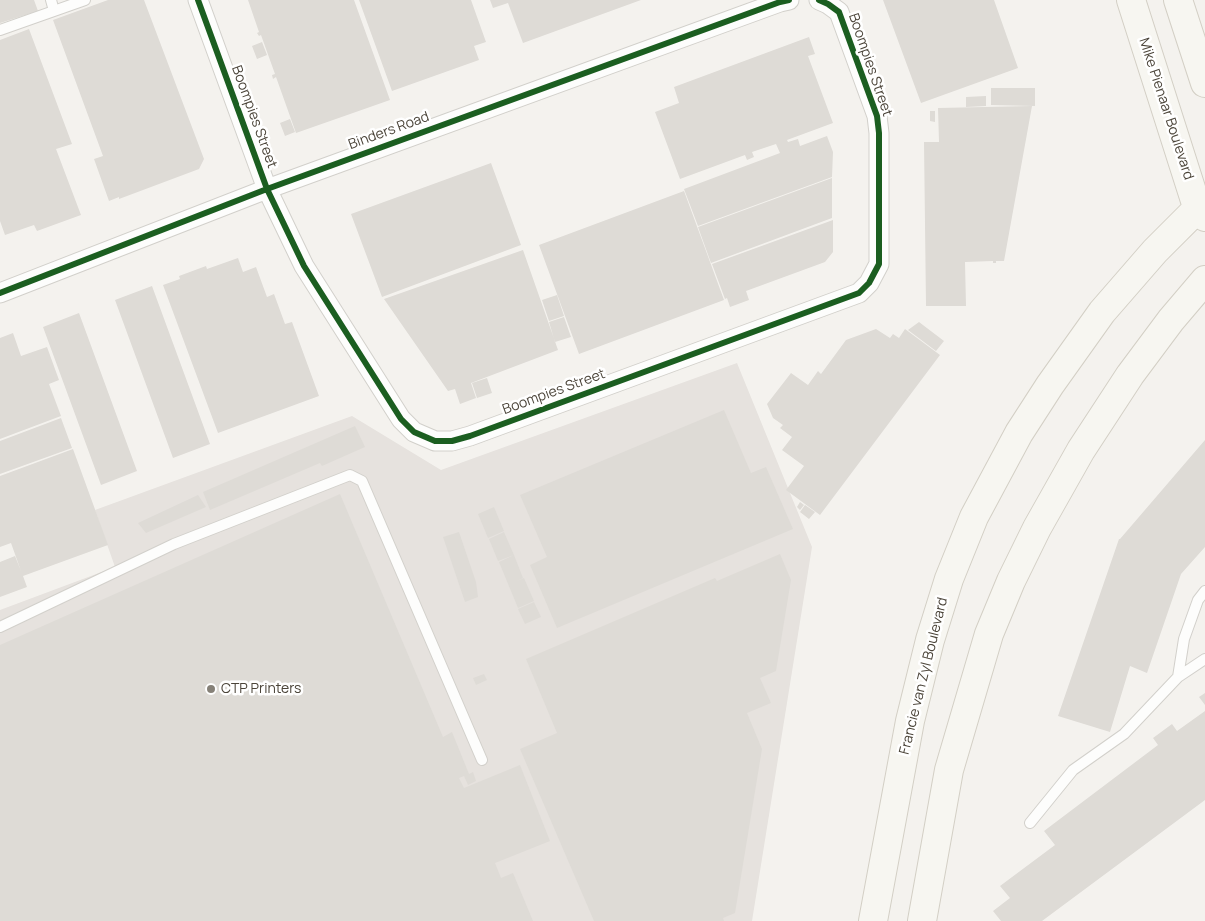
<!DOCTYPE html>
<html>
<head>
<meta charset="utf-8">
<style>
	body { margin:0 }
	canvas { display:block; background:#f4f2ee }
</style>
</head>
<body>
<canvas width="1205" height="921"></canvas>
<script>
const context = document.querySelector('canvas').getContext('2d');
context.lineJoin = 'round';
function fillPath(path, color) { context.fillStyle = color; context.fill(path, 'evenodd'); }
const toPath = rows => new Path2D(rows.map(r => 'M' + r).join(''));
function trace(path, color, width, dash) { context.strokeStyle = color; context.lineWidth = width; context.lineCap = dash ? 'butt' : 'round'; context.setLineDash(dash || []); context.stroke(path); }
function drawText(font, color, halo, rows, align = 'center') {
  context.font = font + ' Manrope,sans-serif'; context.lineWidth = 5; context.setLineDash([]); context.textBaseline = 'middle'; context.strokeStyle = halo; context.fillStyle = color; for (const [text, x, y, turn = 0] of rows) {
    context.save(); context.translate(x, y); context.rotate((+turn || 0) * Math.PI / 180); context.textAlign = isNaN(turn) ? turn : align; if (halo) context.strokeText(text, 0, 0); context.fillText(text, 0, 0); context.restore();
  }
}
fillPath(toPath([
	[737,363,812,547,752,921,0,921,0,610,115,567,95,510,352,416,441,470]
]), '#e6e2de');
fillPath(toPath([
	[0,0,34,0,38,11,0,23],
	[108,0,144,0,204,159,199,169,119,199,119,197,109,201,94,159,103,156,53,20],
	[248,0,354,0,390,100,296,133,276,77,273,79,272,75,275,74,261,35,259,36,257,33,259,32],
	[359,0,471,0,486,42,474,46,479,60,392,91],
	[490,0,641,0,523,43,508,3,493,8],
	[883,0,994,0,1018,68,921,103],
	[29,29,72,144,56,149,81,215,37,231,34,225,5,235,0,221,0,40],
	[809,37,815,54,808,56,833,123,787,140,788,142,798,139,800,146,827,136,833,152,832,177,698,226,684,189,780,153,776,144,752,152,754,157,747,160,745,155,680,179,655,112,679,103,674,87],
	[262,42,267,55,257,59,252,46],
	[991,88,1035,88,1035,106,991,105],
	[986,96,986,106,966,107,966,97],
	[1032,106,1004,261,996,261,996,263,993,263,993,261,965,262,966,306,926,306,924,142,939,142,938,108],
	[930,111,935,111,935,122,930,121],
	[290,119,295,132,285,136,280,123],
	[491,163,521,245,382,297,351,214],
	[832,178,832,218,711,263,698,227],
	[684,191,724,300,579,354,539,245],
	[833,220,833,252,825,262,746,291,749,300,730,307,727,298,725,299,712,264],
	[523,250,558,350,471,383,476,398,460,404,455,389,448,391,384,299],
	[238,258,243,272,256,267,267,297,274,294,285,324,292,322,319,396,218,433,163,285,180,279,179,276,206,266,207,269],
	[152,286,210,444,173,458,115,300],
	[557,295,564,316,549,321,542,300],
	[79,313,137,471,101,485,43,327],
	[564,317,571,337,555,342,549,322],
	[919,322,944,341,936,351,908,330],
	[876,329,890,338,893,334,899,338,905,329,940,355,820,515,786,490,804,466,782,450,792,437,780,428,783,425,773,418,767,404,791,373,808,385,818,371,821,374,846,340],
	[13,333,21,356,47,347,59,380,49,384,61,416,0,439,0,338],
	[487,378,492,393,477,398,472,383],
	[724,410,751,473,766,467,793,529,557,628,530,565,547,557,520,495],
	[61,418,72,448,0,474,0,441],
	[355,426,365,447,322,466,320,463,210,510,203,492],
	[1205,440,1205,547,1181,574,1147,673,1130,666,1110,732,1058,716,1119,539,1120,539],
	[73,449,108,545,23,576,27,587,0,597,0,562,15,556,21,571,11,543,0,547,0,476],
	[340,494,443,737,452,732,469,774,473,772,476,781,468,785,464,776,459,778,464,788,520,765,550,841,495,863,501,878,513,873,533,921,0,921,0,645],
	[198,495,206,507,146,533,138,523],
	[800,502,804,505,800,510,797,507],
	[805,505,815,512,809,519,800,512],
	[494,507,504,531,488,538,478,514],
	[459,532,476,582,478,597,465,602,443,537],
	[504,532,514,555,498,561,489,539],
	[780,554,791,580,776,671,760,678,771,703,747,713,762,749,735,913,723,918,724,921,594,921,520,749,557,733,526,659,715,578,717,581],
	[514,555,523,578,517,581,524,578,534,601,518,608,499,562],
	[534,602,541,617,525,624,518,609],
	[484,674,487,680,476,685,473,678],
	[1205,693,1205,705,1199,697],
	[1205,711,1205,800,1042,921,1001,921,993,911,1010,898,1000,886,1055,845,1044,831,1158,745,1153,738,1172,724,1177,731]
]), '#dedbd6');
const service = toPath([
	[51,0,54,11],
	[0,30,85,0],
	[1205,591,1198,600,1184,639,1178,677,1205,659],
	[0,627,174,544,350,475,362,481,482,760],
	[1030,823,1073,770,1124,734,1178,677]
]);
const minor = toPath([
	[198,0,267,189,304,266,401,419,414,432,435,441,452,441,470,436,859,293,869,283,879,264,879,133,877,116,839,12,828,4,819,0],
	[0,293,267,189,780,2,789,0]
]);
const secondary = toPath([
	[1131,0,1197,207,1205,217],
	[1178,0,1205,83],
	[873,921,910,721,930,640,949,579,974,517,1019,433,1050,385,1102,312,1155,251,1205,201],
	[922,921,949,770,989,634,1011,581,1037,528,1081,450,1130,375,1171,320,1205,280]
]);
trace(service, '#d2d0cb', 12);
trace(minor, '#d2d0cb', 21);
trace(secondary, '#d3cfc5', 30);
trace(service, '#fdfdfc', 10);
trace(minor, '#fdfdfc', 19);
trace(secondary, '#f7f6f1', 28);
trace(toPath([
	[198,0,267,189,304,266,401,419,414,432,435,441,452,441,470,436,859,293,869,283,879,264,879,133,877,116,839,12,828,4,819,0],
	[0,293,267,189,780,2,789,0]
]), '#1b5e20', 6);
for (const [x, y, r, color] of [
	[211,689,5,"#868178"]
]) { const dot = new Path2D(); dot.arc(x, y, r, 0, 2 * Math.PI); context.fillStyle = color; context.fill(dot); trace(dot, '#fff', 2); }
drawText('14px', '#4b4439', '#fff', [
	["Boompies Street",870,65,71],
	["Mike Pienaar Boulevard",1166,109,72],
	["Boompies Street",254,117,70],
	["Binders Road",389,131,-20],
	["Boompies Street",554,392,-20],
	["Francie van Zyl Boulevard",924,676,-76]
]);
drawText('14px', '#4b4439', '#fff', [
	["CTP Printers",221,689]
], 'left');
</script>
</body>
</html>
